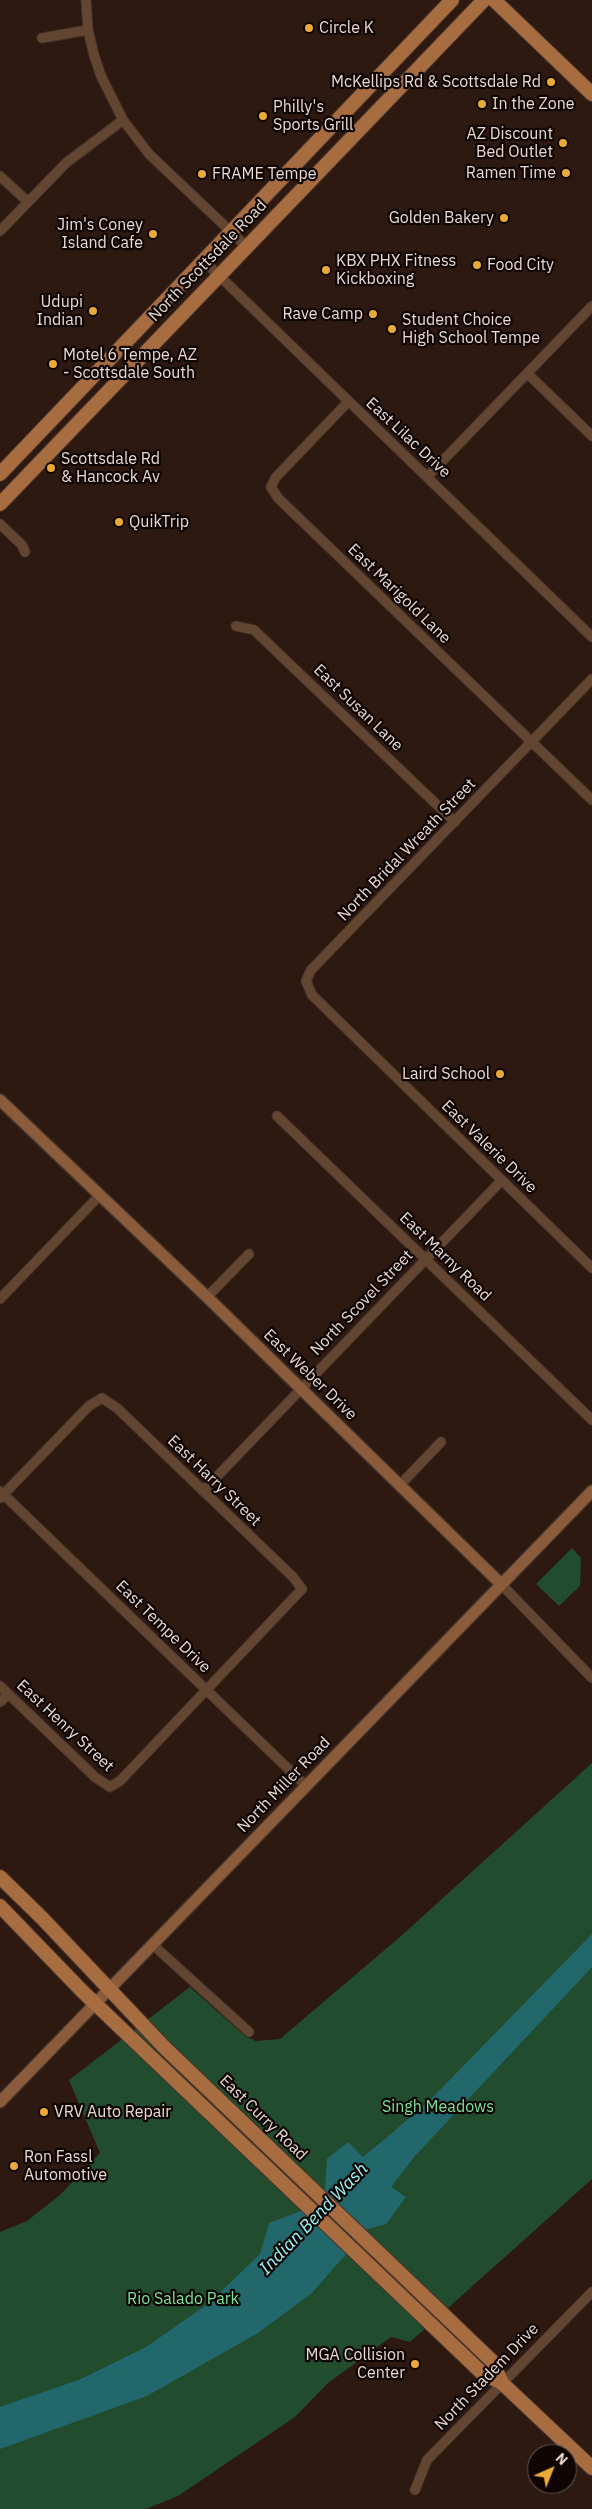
<!DOCTYPE html>
<html>
<head>
<meta charset="utf-8">
<style>
	body { margin:0 }
	#map { position:relative; width:592px; height:2509px; overflow:hidden; background:#2d1910; font-family:"IBM Plex Sans",sans-serif }
	canvas { display:block }
	.north { position:absolute; left:527px; top:2444px; width:50px; height:50px; box-sizing:border-box; background:#0f0604; border:1px solid #665a57; border-radius:50%; rotate:44deg; font-size:14px; font-weight:700; line-height:20px; text-align:center; color:#e8d9d3 }
	.north::after { content:''; display:block; margin:auto; width:18px; height:22px; background:#eaaa39; clip-path:polygon(50% 0,100% 100%,50% 72%,0 100%) }
</style>
</head>
<body>
<div id="map">
<canvas width="592" height="2509"></canvas>
<div class="north">N</div>
</div>
<script>
const context = document.querySelector('canvas').getContext('2d');
context.lineJoin = 'round';
function fillPath(path, color) { context.fillStyle = color; context.fill(path, 'evenodd'); }
const toPath = rows => new Path2D(rows.map(r => 'M' + r).join(''));
function trace(path, color, width, dash) { context.strokeStyle = color; context.lineWidth = width; context.lineCap = dash ? 'butt' : 'round'; context.setLineDash(dash || []); context.stroke(path); }
function drawText(font, color, halo, rows, align = 'center') {
  context.font = font + ' "IBM Plex Sans",sans-serif'; context.lineWidth = 4.5; context.setLineDash([]); context.textBaseline = 'middle'; context.strokeStyle = halo; context.fillStyle = color; for (const [text, x, y, turn = 0] of rows) {
    context.save(); context.translate(x, y); context.rotate((+turn || 0) * Math.PI / 180); context.textAlign = isNaN(turn) ? turn : align; if (halo) context.strokeText(text, 0, 0); context.fillText(text, 0, 0); context.restore();
  }
}
fillPath(toPath([
	[572,1548,581,1558,580,1586,559,1606,536,1584],
	[592,1763,592,2179,410,2342,391,2337,328,2383,295,2417,178,2496,146,2509,0,2509,0,2232,27,2221,60,2195,100,2153,69,2080,190,1987,246,2037,256,2041,280,2039,401,1936]
]), '#214c2e');
fillPath(toPath([
	[592,1934,592,1967,415,2156,391,2187,406,2197,386,2224,368,2229,312,2293,258,2333,147,2396,0,2449,0,2407,81,2379,146,2347,208,2304,260,2254,269,2223,301,2211,325,2188,327,2159,348,2142,363,2157,391,2134,434,2096]
]), '#22676b');
const street = toPath([
	[86,0,88,30,94,55,101,76,123,120,149,154,246,246],
	[42,38,88,30],
	[0,176,27,201],
	[0,231,66,163,123,120],
	[204,261,592,637],
	[528,374,592,436],
	[348,402,276,477,271,487,278,498,592,800],
	[427,477,592,306],
	[0,524,22,545,25,552],
	[236,626,254,630,455,822],
	[592,679,311,970,306,981,312,995,592,1268],
	[277,1116,592,1420],
	[207,1297,249,1254],
	[0,1299,99,1196],
	[400,1485,441,1442],
	[0,1491,305,1785],
	[203,1491,502,1180],
	[0,1498,89,1406,102,1398,117,1408,293,1577,302,1589,120,1781,110,1787,95,1777,0,1686],
	[501,1584,592,1678],
	[0,1702,8,1694],
	[152,1944,249,2032],
	[415,2490,427,2460,592,2292]
]);
const secondary = toPath([
	[0,1100,207,1297,501,1584],
	[0,2102,592,1491]
]);
const primary = toPath([
	[494,0,592,94],
	[0,474,452,0],
	[0,504,484,0],
	[0,1877,42,1918,164,2047,492,2361,502,2383],
	[0,1906,82,1991,482,2373,502,2383,592,2468]
]);
trace(street, '#47342b', 11);
trace(secondary, '#47342b', 14);
trace(primary, '#47342b', 16);
trace(street, '#634632', 9);
trace(secondary, '#8a5c3b', 11);
trace(primary, '#a86c41', 14);
for (const [x, y, r, color] of [
	[309,28,5,"#eaaa39"],
	[551,82,5,"#eaaa39"],
	[482,104,5,"#eaaa39"],
	[263,116,5,"#eaaa39"],
	[563,143,5,"#eaaa39"],
	[566,173,5,"#eaaa39"],
	[202,174,5,"#eaaa39"],
	[504,218,5,"#eaaa39"],
	[153,234,5,"#eaaa39"],
	[477,265,5,"#eaaa39"],
	[326,270,5,"#eaaa39"],
	[93,311,5,"#eaaa39"],
	[373,314,5,"#eaaa39"],
	[392,329,5,"#eaaa39"],
	[53,364,5,"#eaaa39"],
	[51,468,5,"#eaaa39"],
	[119,522,5,"#eaaa39"],
	[500,1074,5,"#eaaa39"],
	[44,2112,5,"#eaaa39"],
	[14,2166,5,"#eaaa39"],
	[415,2364,5,"#eaaa39"]
]) { const dot = new Path2D(); dot.arc(x, y, r, 0, 2 * Math.PI); context.fillStyle = color; context.fill(dot); trace(dot, '#0f0604', 2); }
drawText('16px', '#e8d9d3', '#0f0604', [
	["Circle K",319,28],
	["McKellips Rd & Scottsdale Rd",541,82,"right"],
	["In the Zone",492,104],
	["Philly's",273,107],
	["Sports Grill",273,125],
	["AZ Discount",553,134,"right"],
	["Bed Outlet",553,152,"right"],
	["Ramen Time",556,173,"right"],
	["FRAME Tempe",212,174],
	["Golden Bakery",494,218,"right"],
	["Jim's Coney",143,225,"right"],
	["Island Cafe",143,243,"right"],
	["KBX PHX Fitness",336,261],
	["Kickboxing",336,279],
	["Food City",487,265],
	["Udupi",83,302,"right"],
	["Indian",83,320,"right"],
	["Rave Camp",363,314,"right"],
	["Student Choice",402,320],
	["High School Tempe",402,338],
	["Motel 6 Tempe, AZ",63,355],
	["- Scottsdale South",63,373],
	["Scottsdale Rd",61,459],
	["& Hancock Av",61,477],
	["QuikTrip",129,522],
	["Laird School",490,1074,"right"],
	["VRV Auto Repair",54,2112],
	["Ron Fassl",24,2157],
	["Automotive",24,2175],
	["MGA Collision",405,2355,"right"],
	["Center",405,2373,"right"]
], 'left');
drawText('16px', '#e8d9d3', '#0f0604', [
	["North Scottsdale Road",208,261,-46],
	["East Lilac Drive",408,438,43],
	["East Marigold Lane",399,594,44],
	["East Susan Lane",358,708,44],
	["North Bridal Wreath Street",407,850,-46],
	["East Valerie Drive",489,1147,44],
	["East Marny Road",445,1257,44],
	["North Scovel Street",362,1303,-46],
	["East Weber Drive",310,1375,44],
	["East Harry Street",214,1481,44],
	["East Tempe Drive",163,1627,44],
	["East Henry Street",65,1726,43],
	["North Miller Road",284,1785,-46],
	["East Curry Road",263,2118,44],
	["North Stadem Drive",487,2377,-46]
]);
drawText('16px', '#7be398', '#0f0604', [
	["Singh Meadows",438,2107],
	["Rio Salado Park",183,2299]
]);
drawText('italic 18px', '#9af3f8', '#0f0604', [
	["Indian Bend Wash",314,2219,-46]
]);
</script>
</body>
</html>
